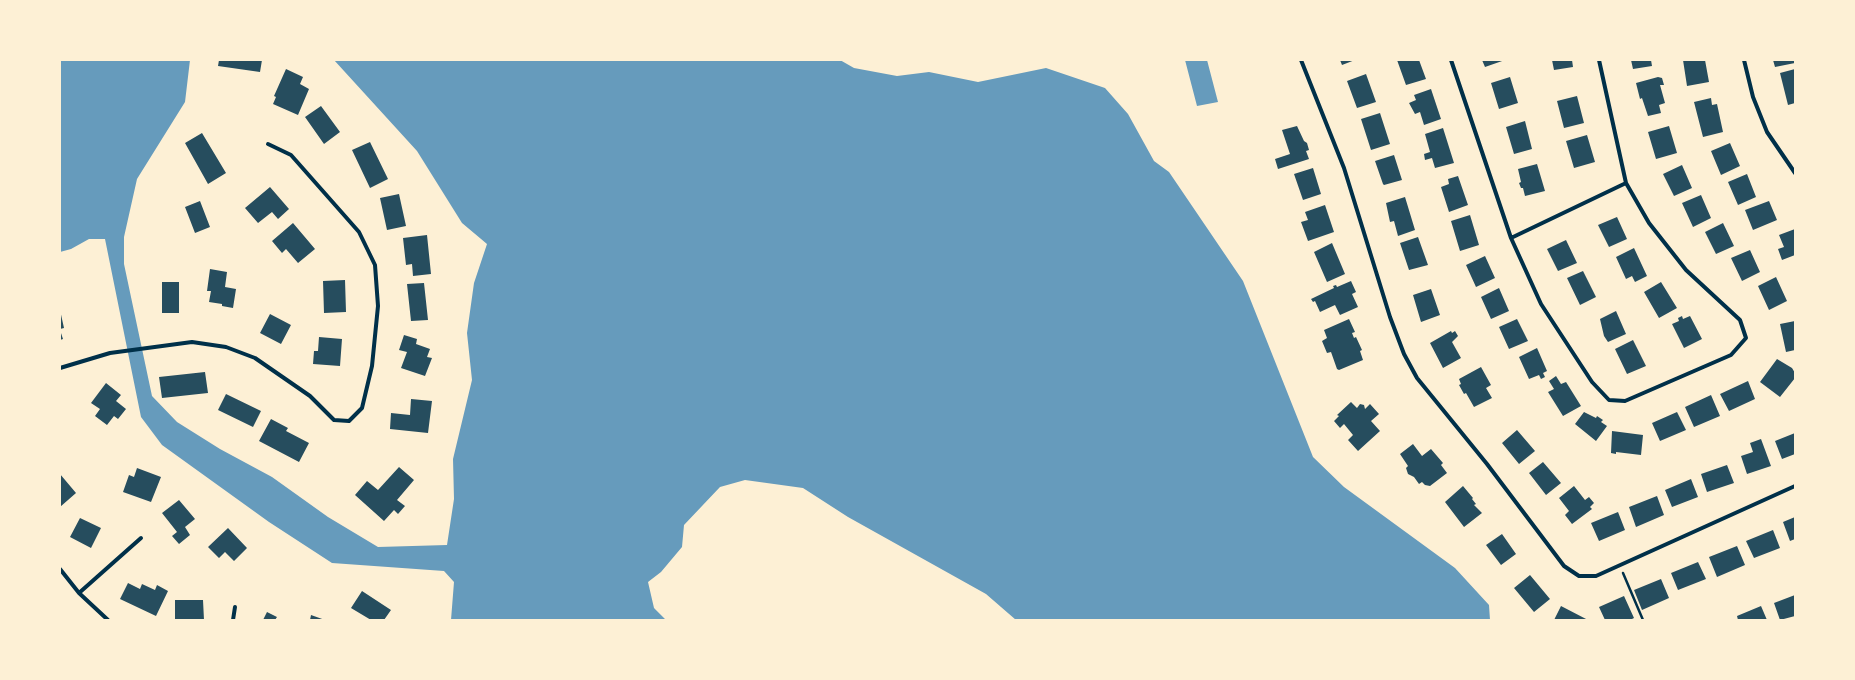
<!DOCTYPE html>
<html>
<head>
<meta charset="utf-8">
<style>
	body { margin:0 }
	#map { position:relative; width:1855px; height:680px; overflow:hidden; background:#fdf0d5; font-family:Lato,sans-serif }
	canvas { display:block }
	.frame { position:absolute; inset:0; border:61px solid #fdf0d5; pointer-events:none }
</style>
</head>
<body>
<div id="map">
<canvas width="1855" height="680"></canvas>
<div class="frame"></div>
</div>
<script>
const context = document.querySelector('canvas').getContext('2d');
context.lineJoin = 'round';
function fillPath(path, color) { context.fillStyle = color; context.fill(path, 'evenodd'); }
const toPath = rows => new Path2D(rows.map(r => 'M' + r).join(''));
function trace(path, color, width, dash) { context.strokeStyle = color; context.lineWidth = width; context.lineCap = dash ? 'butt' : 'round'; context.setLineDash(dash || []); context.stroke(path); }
fillPath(toPath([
	[60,60,190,60,185,102,137,179,124,237,124,264,152,396,177,422,220,449,272,477,328,517,378,547,447,545,454,499,453,459,472,380,467,333,474,283,487,244,462,223,417,151,334,60,840,60,854,68,897,76,929,72,978,82,1046,68,1105,88,1128,114,1154,161,1169,172,1243,281,1313,457,1344,487,1455,568,1489,605,1490,620,1016,620,986,594,848,517,803,488,745,480,720,487,684,525,682,547,661,572,648,582,654,608,666,620,451,620,454,582,444,571,332,563,269,522,162,445,141,417,105,239,89,239,71,249,60,252],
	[1185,60,1207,60,1218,102,1197,106]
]), '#669bbc');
fillPath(toPath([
	[219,60,262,60,260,72,218,66],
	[1340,60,1355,60,1342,65],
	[1397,60,1419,60,1426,79,1406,85],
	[1482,60,1505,60,1485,67],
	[1552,60,1572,60,1573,67,1554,70],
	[1631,60,1651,60,1652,66,1633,69],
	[1683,60,1705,60,1709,82,1687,86],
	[1773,60,1795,60,1795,63,1775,67],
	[286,69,303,77,300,84,309,89,298,115,273,104,276,97,274,96],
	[1795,69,1795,103,1788,105,1780,73],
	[1366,74,1376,102,1357,108,1347,81],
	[1510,77,1518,103,1499,109,1491,83],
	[1658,77,1662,78,1664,85,1660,85,1665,103,1659,105,1661,113,1648,116,1642,98,1640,99,1636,83],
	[1431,89,1441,119,1424,125,1420,112,1415,114,1409,103,1416,100,1414,95],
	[1577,96,1584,123,1564,128,1557,101],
	[1711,98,1712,105,1717,104,1723,132,1703,137,1694,102],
	[321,106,340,132,324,144,305,117],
	[1380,113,1390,144,1371,150,1361,119],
	[1525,121,1532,149,1514,154,1506,127],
	[1297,126,1304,141,1307,143,1309,150,1306,151,1309,159,1278,169,1275,159,1290,154,1282,130],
	[1669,126,1677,153,1656,159,1648,132],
	[1443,128,1454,163,1435,168,1432,158,1425,160,1424,154,1430,152,1425,134],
	[202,133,226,173,208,184,185,143],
	[1587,135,1595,162,1574,168,1566,141],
	[370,142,388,179,370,188,352,150],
	[1730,143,1740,166,1721,175,1711,151],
	[1394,155,1402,180,1384,185,1383,184,1375,161],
	[1537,164,1545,191,1525,196,1523,188,1521,188,1519,183,1521,182,1518,169],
	[1682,165,1692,188,1674,196,1663,174],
	[1313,168,1321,194,1303,200,1294,174],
	[1747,174,1756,197,1738,205,1728,182],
	[1458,176,1468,205,1449,212,1441,187,1449,184,1448,179],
	[270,187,289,209,278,219,272,212,258,223,245,208],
	[399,194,406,226,387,230,380,198],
	[1701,195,1711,218,1693,227,1682,203],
	[1405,197,1415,230,1398,236,1394,221,1390,222,1386,203],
	[200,201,210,227,195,233,185,207],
	[1769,201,1777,220,1753,230,1745,210],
	[1325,205,1334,232,1308,241,1301,222,1308,220,1305,212],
	[1470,215,1479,245,1460,251,1451,221],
	[1617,217,1627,239,1609,247,1598,225],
	[293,223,315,249,298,263,286,249,282,253,272,241],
	[1723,223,1734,246,1716,254,1705,232],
	[1795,229,1795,255,1782,260,1778,249,1784,247,1779,235],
	[427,235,431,274,413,276,412,264,406,265,403,238],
	[1418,237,1428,265,1409,270,1400,243],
	[1566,240,1577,263,1558,271,1547,249],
	[1332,243,1345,274,1327,282,1314,252],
	[1634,248,1647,276,1635,282,1632,276,1626,279,1616,257],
	[1750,250,1760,272,1742,281,1731,258],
	[1485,256,1495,278,1476,287,1466,265],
	[210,269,227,272,225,287,236,289,233,308,222,306,222,304,209,302,211,291,207,291],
	[1583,271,1596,297,1580,305,1567,278],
	[1776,277,1787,301,1769,310,1758,286],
	[345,280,346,312,324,313,323,281],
	[1351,281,1356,292,1352,294,1358,307,1340,315,1335,305,1320,312,1315,301,1313,302,1311,299,1334,288,1333,286,1336,285,1337,287],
	[162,282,179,282,179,313,162,313],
	[1661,282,1677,308,1659,318,1644,292],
	[424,283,428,320,411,321,407,284],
	[1499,288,1509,311,1491,319,1481,297],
	[1431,289,1440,315,1421,322,1413,295],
	[60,310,64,328,60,329],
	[1616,311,1626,334,1608,342,1604,336,1600,319],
	[270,314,291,325,281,344,260,333],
	[1682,316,1683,319,1690,316,1702,339,1684,348,1672,324,1679,321,1678,318],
	[1349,319,1355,332,1352,333,1354,338,1356,337,1362,350,1360,351,1363,360,1339,370,1337,369,1331,352,1327,353,1322,341,1327,338,1324,330],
	[1517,319,1528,341,1509,349,1499,327],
	[1795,321,1795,350,1786,352,1780,324],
	[60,330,63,339,60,340],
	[1451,331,1452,333,1455,331,1458,336,1452,342,1461,358,1443,368,1430,343],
	[404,335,417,339,416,344,430,349,427,357,432,358,425,376,401,368,407,352,399,350],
	[319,337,342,339,340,366,313,364,314,351,318,351],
	[1633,340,1646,366,1627,374,1615,349],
	[1537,348,1547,371,1543,373,1545,377,1541,379,1539,375,1529,379,1519,357],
	[1777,359,1792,368,1795,373,1795,378,1780,397,1760,382],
	[1481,367,1491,385,1486,388,1492,398,1474,407,1466,393,1464,394,1459,385,1461,384,1459,379],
	[205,372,208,393,162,398,159,377],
	[1556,376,1561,384,1566,382,1581,406,1563,416,1548,392,1554,389,1549,381],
	[1748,381,1755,399,1729,411,1720,394],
	[106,383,121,395,116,401,126,409,118,419,114,416,107,425,95,416,100,409,91,403],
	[226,394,261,411,253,427,218,410],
	[1711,395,1720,416,1694,427,1685,407],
	[411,399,432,401,428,433,390,429,391,413,410,415],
	[1351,402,1357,408,1360,404,1364,405,1365,409,1370,404,1379,414,1371,421,1380,431,1358,451,1348,440,1353,435,1344,424,1340,428,1334,421,1339,416,1337,415],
	[1584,412,1596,418,1597,416,1603,420,1601,422,1607,426,1596,441,1575,424],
	[1677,412,1686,430,1660,441,1652,423],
	[271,419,288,428,286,431,309,443,299,462,259,441],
	[1517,430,1535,451,1519,464,1502,443],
	[1612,431,1643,435,1641,455,1616,452,1616,454,1611,453],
	[1795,433,1795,454,1782,459,1775,441],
	[1761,439,1771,466,1747,474,1741,456,1753,452,1750,443],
	[1413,444,1422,456,1431,449,1443,463,1441,465,1447,473,1430,486,1425,485,1422,482,1419,484,1414,477,1408,474,1406,468,1408,466,1400,454],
	[1543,462,1561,483,1546,495,1529,473],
	[1727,465,1734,483,1707,492,1701,474],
	[399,467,414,480,397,500,405,506,398,514,394,510,384,521,355,495,367,481,378,490],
	[137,468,161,477,151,502,123,492,129,475,134,477],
	[60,474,76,493,60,507],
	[1691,479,1698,497,1672,507,1665,490],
	[1463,486,1473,498,1472,499,1476,504,1474,505,1482,513,1464,527,1445,502],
	[1574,486,1585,500,1589,497,1594,503,1590,507,1592,509,1572,524,1565,515,1569,511,1559,498],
	[1657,496,1664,515,1636,527,1629,507],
	[179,500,195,519,185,527,190,535,179,544,172,536,177,532,162,513],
	[1618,512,1625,530,1599,541,1591,523],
	[1795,517,1795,539,1790,541,1783,522],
	[80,518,101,528,91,548,70,537],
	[228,528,247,548,234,561,225,552,219,558,208,547],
	[1773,530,1780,548,1754,558,1746,541],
	[1502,534,1516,554,1501,565,1486,545],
	[1737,546,1745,565,1717,577,1709,557],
	[1698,562,1706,579,1678,590,1671,573],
	[1530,575,1550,599,1534,612,1514,588],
	[1661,579,1669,598,1642,610,1634,590],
	[128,583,140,589,142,584,155,590,157,585,168,591,156,616,120,599],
	[362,591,391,610,384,620,371,620,351,608],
	[1795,595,1795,616,1780,620,1774,603],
	[1624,596,1634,618,1630,620,1605,620,1599,607],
	[175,600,203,600,204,620,175,620],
	[1561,606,1588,620,1554,620],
	[1761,606,1767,620,1738,620,1737,616],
	[267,612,277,617,275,620,263,620],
	[311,615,325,620,310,620]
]), '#264d5e');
trace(toPath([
	[1623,573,1643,620]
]), '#003049', 2.5);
trace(toPath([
	[1301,60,1344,168,1390,317,1404,354,1417,378,1487,464,1564,566,1579,576,1596,576,1795,486],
	[1451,60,1511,238,1541,304,1592,382,1609,400,1625,401,1731,355,1746,338,1740,320,1686,270,1649,223,1626,183,1599,60],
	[1744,60,1753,97,1767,132,1795,173],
	[1511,238,1626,183],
	[60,368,110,353,192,342,226,347,255,358,310,396,334,420,349,421,362,408,372,366,378,306,375,265,359,232,291,155,268,144],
	[60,569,79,593,108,620],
	[79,593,141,538],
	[233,620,235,607]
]), '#003049', 4);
</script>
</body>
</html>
